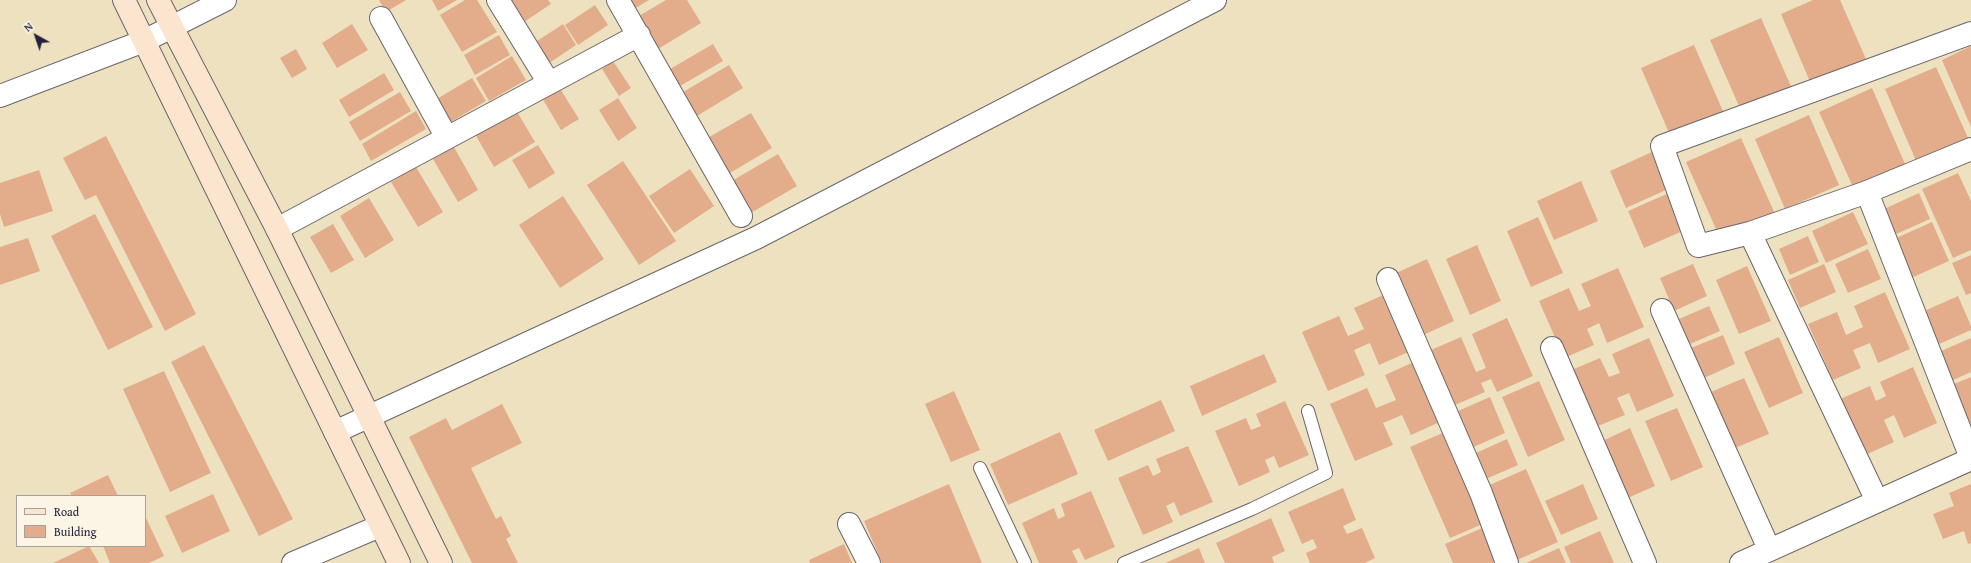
<!DOCTYPE html>
<html>
<head>
<meta charset="utf-8">
<style>
	body { margin:0 }
	#map { position:relative; width:1971px; height:563px; overflow:hidden; background:#eee1c0; font-family:"Gentium Book Plus",serif }
	canvas { display:block }
	.legend { position:absolute; left:16px; top:495px; width:130px; height:52px; box-sizing:border-box; background:#fcf5e5; border:1px solid #a5a1a1; margin:0; padding:5px 7px; list-style:none; font-size:12px; color:#22223b }
	.legend li { display:flex; align-items:center; gap:8px; height:20px }
	.legend b { width:20px; border:1px solid #a5a1a1 }
	.north { position:absolute; left:16px; top:16px; width:40px; height:40px; -webkit-text-stroke:3px #fcf5e5; paint-order:stroke; rotate:320deg; font-size:11px; font-weight:700; line-height:16px; text-align:center; color:#22223b }
	.north::after { content:''; display:block; margin:auto; width:14px; height:18px; background:#22223b; clip-path:polygon(50% 0,100% 100%,50% 72%,0 100%) }
</style>
</head>
<body>
<div id="map">
<canvas width="1971" height="563"></canvas>
<ul class="legend">
<li><b style="height:5px;background:#fce5cf"></b>Road</li>
<li><b style="height:11px;background:#e3ad8b"></b>Building</li>
</ul>
<div class="north">N</div>
</div>
<script>
const context = document.querySelector('canvas').getContext('2d');
context.lineJoin = 'round';
function fillPath(path, color) { context.fillStyle = color; context.fill(path, 'evenodd'); }
const toPath = rows => new Path2D(rows.map(r => 'M' + r).join(''));
function trace(path, color, width, dash) { context.strokeStyle = color; context.lineWidth = width; context.lineCap = dash ? 'butt' : 'round'; context.setLineDash(dash || []); context.stroke(path); }
fillPath(toPath([
	[379,0,406,0,386,12],
	[432,0,457,0,438,11],
	[465,0,477,0,497,32,462,52,440,15],
	[512,0,548,0,551,4,521,24,507,3],
	[628,0,649,0,634,9],
	[666,0,687,0,701,23,658,49,639,16],
	[1813,0,1840,0,1866,59,1811,84,1781,14],
	[595,5,608,25,578,45,565,25],
	[1761,18,1793,91,1742,113,1710,40],
	[352,24,368,50,337,68,322,43],
	[563,24,576,45,545,66,531,45],
	[499,35,510,55,475,75,464,55],
	[713,44,723,61,675,89,665,72],
	[1694,45,1726,118,1673,142,1641,68],
	[1971,46,1971,127,1942,60],
	[296,49,307,69,292,78,280,58],
	[512,56,526,80,489,101,476,78],
	[613,61,631,88,619,96,602,69],
	[729,65,743,88,692,119,678,95],
	[1936,67,1969,140,1917,163,1885,89],
	[384,73,394,90,349,117,339,100],
	[472,78,486,101,449,123,435,100],
	[559,87,579,119,561,130,542,98],
	[1872,88,1905,164,1853,187,1819,112],
	[400,92,411,111,360,141,349,122],
	[618,98,637,128,618,141,599,110],
	[516,110,535,142,494,167,475,134],
	[416,111,426,129,371,161,362,144],
	[751,113,772,148,725,176,704,140],
	[1809,115,1839,185,1785,209,1755,139],
	[106,136,196,314,165,331,96,195,85,200,63,158],
	[1741,138,1775,214,1720,238,1686,162],
	[538,145,555,173,529,189,512,160],
	[454,147,478,190,458,202,433,159],
	[1652,152,1668,189,1626,208,1610,171],
	[778,154,797,186,749,214,730,182],
	[623,161,676,241,639,265,587,185],
	[416,167,443,212,418,227,391,182],
	[690,169,714,206,674,233,649,196],
	[39,170,53,211,4,227,0,214,0,183],
	[1958,173,1971,201,1971,250,1953,258,1922,189],
	[1581,181,1598,221,1554,240,1537,201],
	[1669,193,1685,230,1644,248,1628,211],
	[1919,193,1930,219,1894,235,1884,209],
	[563,196,604,259,560,288,519,225],
	[369,198,394,240,365,258,340,216],
	[1853,212,1868,244,1826,263,1812,231],
	[95,214,153,327,108,350,51,236],
	[1538,217,1563,273,1531,287,1507,231],
	[1932,222,1949,261,1911,278,1894,239],
	[333,224,354,260,331,273,310,237],
	[1808,236,1819,262,1790,275,1779,249],
	[28,238,40,271,0,285,0,247],
	[1477,245,1501,301,1470,315,1446,259],
	[1868,249,1881,279,1848,293,1835,264],
	[1971,255,1971,293,1966,295,1952,263],
	[1427,259,1454,321,1421,336,1394,274],
	[1693,264,1707,296,1674,311,1660,278],
	[1824,264,1836,292,1800,308,1788,280],
	[1747,266,1771,321,1739,334,1716,280],
	[1618,268,1644,327,1607,343,1599,323,1587,329,1594,345,1564,358,1539,301,1569,288,1579,311,1591,306,1581,284],
	[1885,292,1910,349,1878,363,1870,343,1853,350,1861,368,1833,380,1808,324,1837,312,1846,335,1863,327,1854,306],
	[1388,293,1413,350,1379,365,1370,343,1354,350,1365,375,1328,391,1302,332,1339,316,1348,336,1364,329,1354,308],
	[1958,296,1971,326,1971,330,1937,345,1922,312],
	[1709,306,1720,331,1690,344,1679,319],
	[1507,318,1533,376,1497,392,1491,379,1481,383,1485,392,1455,405,1431,350,1461,337,1476,372,1486,368,1472,334],
	[1723,335,1735,364,1704,378,1691,348],
	[1779,337,1803,393,1769,408,1744,352],
	[1649,338,1674,396,1637,412,1629,393,1617,398,1625,415,1593,428,1569,371,1600,358,1609,377,1620,373,1612,354],
	[1971,338,1971,372,1951,381,1939,352],
	[204,345,293,519,259,536,171,362],
	[1264,354,1277,382,1202,416,1190,386],
	[1416,361,1442,421,1411,435,1402,415,1383,423,1393,445,1355,461,1330,404,1367,388,1376,408,1396,400,1385,375],
	[1913,367,1937,423,1904,438,1894,415,1884,420,1894,442,1863,456,1838,400,1870,386,1876,401,1886,396,1880,382],
	[164,371,211,473,170,492,123,389],
	[1971,377,1971,424,1967,426,1949,386],
	[1744,378,1769,434,1735,448,1711,392],
	[1539,381,1565,440,1528,457,1502,397],
	[954,391,980,450,951,462,925,404],
	[1490,397,1505,433,1467,450,1451,414],
	[1161,400,1175,431,1108,461,1094,430],
	[1285,401,1309,455,1279,468,1274,456,1265,460,1270,472,1239,486,1215,431,1246,418,1251,430,1261,426,1256,414],
	[502,404,522,443,471,468,496,519,501,516,511,536,506,539,518,563,472,563,409,437,446,418,452,430],
	[1677,408,1703,467,1671,481,1645,421],
	[1630,428,1655,486,1623,500,1598,443],
	[1060,432,1078,474,1008,505,990,464],
	[1445,432,1485,523,1450,538,1410,447],
	[1507,439,1518,465,1486,479,1476,453],
	[1188,446,1213,502,1180,516,1174,502,1166,506,1173,522,1143,535,1118,478,1148,465,1153,476,1161,472,1156,459],
	[1526,469,1558,542,1517,560,1485,487],
	[108,475,118,496,72,496,70,493],
	[949,484,982,563,882,563,864,521],
	[1583,484,1598,519,1561,535,1545,501],
	[1971,484,1971,543,1968,544,1964,531,1943,539,1933,514,1954,506,1949,493],
	[1343,488,1356,520,1343,526,1347,534,1362,528,1375,558,1365,563,1310,563,1306,553,1317,548,1313,539,1302,544,1288,512],
	[1091,491,1115,547,1085,560,1079,548,1072,551,1078,563,1039,563,1022,523,1054,508,1058,519,1065,516,1061,504],
	[213,494,230,531,182,553,165,516],
	[146,518,164,556,149,563,110,563,103,546,145,546],
	[1271,518,1285,551,1272,557,1274,563,1225,563,1216,543],
	[1487,526,1502,559,1492,563,1453,563,1445,544],
	[1600,531,1614,563,1571,563,1564,547],
	[844,544,852,563,810,563,809,560],
	[89,546,99,563,53,563],
	[1199,548,1205,563,1165,563],
	[1559,548,1566,563,1526,563]
]), '#e3ad8b');
const lane = toPath([
	[980,468,1025,563],
	[1124,563,1252,509,1326,473,1308,411]
]);
const street = toPath([
	[498,0,549,83],
	[618,0,741,216],
	[381,18,447,138],
	[1971,33,1662,146,1698,246,1750,233,1867,192,1971,149],
	[0,96,144,41,225,0],
	[1867,192,1971,458],
	[277,229,639,35],
	[1750,233,1877,501],
	[1388,279,1481,493,1507,563],
	[1662,310,1769,549],
	[1552,348,1645,563],
	[335,432,756,238,1215,0],
	[849,524,869,563],
	[293,563,380,526],
	[1741,563,1971,459]
]);
const secondary = toPath([
	[124,0,399,563],
	[158,0,277,229,441,563]
]);
trace(lane, '#69656a', 14);
trace(street, '#69656a', 24);
trace(secondary, '#69656a', 24);
trace(lane, '#fff', 12);
trace(street, '#fff', 22);
trace(secondary, '#fce5cf', 22);
</script>
</body>
</html>
